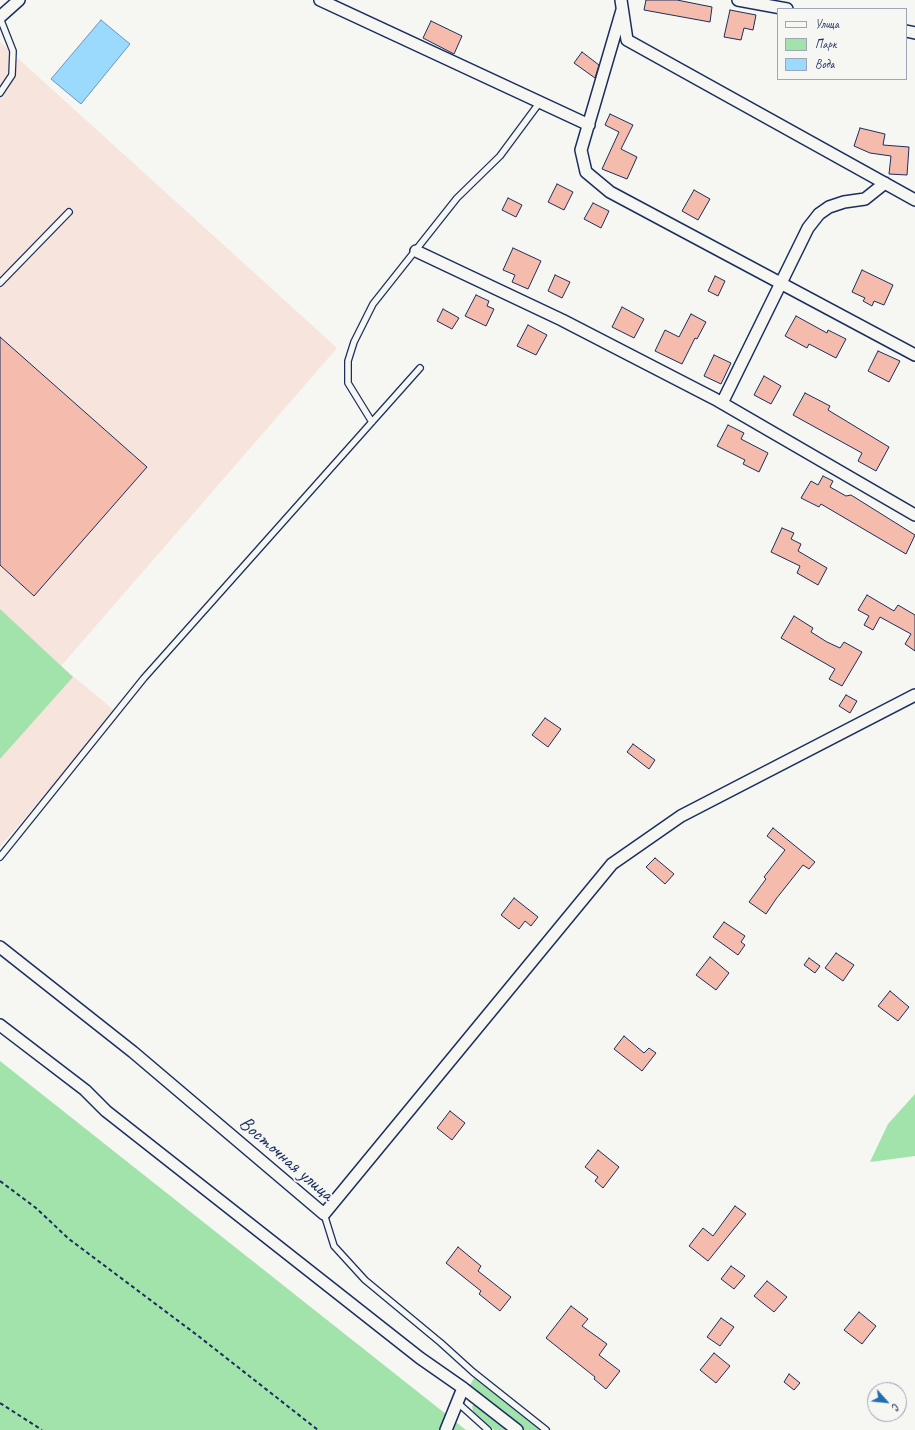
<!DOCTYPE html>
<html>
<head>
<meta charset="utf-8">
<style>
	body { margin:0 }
	#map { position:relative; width:915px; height:1430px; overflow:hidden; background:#f6f6f2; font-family:Caveat,sans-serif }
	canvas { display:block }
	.legend { position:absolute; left:777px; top:8px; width:130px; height:72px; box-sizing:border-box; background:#f6f6f2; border:1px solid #9ea6b7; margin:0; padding:5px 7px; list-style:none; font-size:12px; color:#1b2f5e }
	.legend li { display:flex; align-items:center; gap:8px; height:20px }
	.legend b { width:20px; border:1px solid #9ea6b7 }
	.north { position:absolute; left:867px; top:1382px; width:40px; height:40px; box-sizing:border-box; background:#f6f6f2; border:1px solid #9ea6b7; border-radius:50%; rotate:117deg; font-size:11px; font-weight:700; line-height:16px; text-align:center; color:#1b2f5e }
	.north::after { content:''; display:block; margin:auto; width:14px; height:18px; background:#1f6fb2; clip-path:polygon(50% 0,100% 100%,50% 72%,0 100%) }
</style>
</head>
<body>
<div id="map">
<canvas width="915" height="1430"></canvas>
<ul class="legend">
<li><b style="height:5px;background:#f6f6f2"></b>Улица</li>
<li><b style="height:11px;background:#a2e3ac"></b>Парк</li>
<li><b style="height:11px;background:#9cdafd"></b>Вода</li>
</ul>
<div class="north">С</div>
</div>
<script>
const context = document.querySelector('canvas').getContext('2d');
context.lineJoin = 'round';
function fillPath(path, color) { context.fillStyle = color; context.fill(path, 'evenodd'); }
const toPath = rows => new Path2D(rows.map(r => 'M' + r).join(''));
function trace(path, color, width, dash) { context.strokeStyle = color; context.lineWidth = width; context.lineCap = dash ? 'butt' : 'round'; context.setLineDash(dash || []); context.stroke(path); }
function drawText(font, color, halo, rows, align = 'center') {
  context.font = font + ' Caveat,sans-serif'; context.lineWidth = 4; context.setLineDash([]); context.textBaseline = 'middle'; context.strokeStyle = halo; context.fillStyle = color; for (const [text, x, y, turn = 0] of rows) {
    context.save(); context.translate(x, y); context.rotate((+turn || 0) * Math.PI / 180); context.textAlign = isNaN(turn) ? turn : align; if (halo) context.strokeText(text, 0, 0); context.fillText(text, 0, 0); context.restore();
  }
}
fillPath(toPath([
	[0,42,337,348,61,666,116,712,0,847]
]), '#f6e4dd');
fillPath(toPath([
	[0,609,73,677,0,759],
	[0,1061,466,1430,0,1430],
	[915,1094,915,1156,870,1162,888,1124],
	[474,1378,541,1430,524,1430,469,1387],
	[477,1403,510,1430,494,1430,473,1411,472,1406]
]), '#a2e3ac');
const water = toPath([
	[101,20,130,44,81,104,51,79,101,20]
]);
fillPath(water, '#9cdafd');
trace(water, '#6896bd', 1);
const building = toPath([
	[646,0,677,0,712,7,710,22,644,10,646,0],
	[730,10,756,15,753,30,744,28,741,40,724,37,730,10],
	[431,21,462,36,454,54,423,38,431,21],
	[582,52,599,65,595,78,574,63,582,52],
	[610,114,633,125,621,149,637,157,627,179,602,169,619,132,605,125,610,114],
	[860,128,885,134,883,145,909,147,907,175,889,174,891,156,870,153,854,146,860,128],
	[557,184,573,192,564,210,548,202,557,184],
	[694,190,710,199,698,220,682,211,694,190],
	[508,198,522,205,516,217,502,210,508,198],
	[593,203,609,211,601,228,584,219,593,203],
	[513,248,541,261,528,289,512,282,515,275,503,270,513,248],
	[862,270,893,285,884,305,874,301,872,306,863,301,865,298,852,292,862,270],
	[555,275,570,282,562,298,548,291,555,275],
	[715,276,725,281,718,296,708,291,715,276],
	[476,295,489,301,487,306,494,309,486,326,465,316,476,295],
	[622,307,644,319,634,338,612,327,622,307],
	[443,309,459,318,452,329,437,321,443,309],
	[691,314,706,322,697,339,695,338,682,364,655,351,665,330,679,337,691,314],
	[796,316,827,333,828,330,846,339,836,358,809,344,807,348,785,336,796,316],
	[528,325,547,335,536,355,517,346,528,325],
	[0,337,147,467,34,596,0,565,0,337],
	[878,351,900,361,889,382,868,371,878,351],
	[714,355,731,363,721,384,704,376,714,355],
	[764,376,781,386,771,404,754,395,764,376],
	[805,393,830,406,828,410,889,447,876,471,858,461,862,453,793,415,805,393],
	[728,425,744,433,741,439,768,453,759,472,743,464,745,460,717,446,728,425],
	[823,476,833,481,830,487,846,496,851,495,915,535,906,554,821,504,819,507,801,498,811,481,818,485,823,476],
	[782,528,794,533,791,539,801,544,798,551,827,568,818,585,797,573,800,566,771,552,782,528],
	[867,595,894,611,898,605,915,615,915,651,905,644,911,634,880,617,873,630,864,625,869,616,858,610,867,595],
	[794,616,813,628,811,632,827,642,840,648,844,642,862,652,842,686,829,679,835,669,781,638,794,616],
	[846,695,857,701,850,713,839,706,846,695],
	[545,718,561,729,548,747,532,735,545,718],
	[633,744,655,760,649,769,627,752,633,744],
	[773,828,815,862,809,869,803,865,776,899,766,914,749,902,766,879,764,877,785,850,767,836,773,828],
	[655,858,674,874,665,884,646,867,655,858],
	[514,898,538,917,531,926,525,921,519,929,501,915,514,898],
	[724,922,745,936,741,942,745,945,738,955,713,937,724,922],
	[836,953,854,965,843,981,825,968,836,953],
	[710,957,729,973,716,990,696,975,710,957],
	[809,958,820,966,815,973,804,965,809,958],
	[890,991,909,1007,898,1021,878,1006,890,991],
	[624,1036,644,1053,649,1048,656,1053,642,1071,614,1049,624,1036],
	[450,1111,465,1123,452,1140,437,1128,450,1111],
	[598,1150,619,1167,603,1188,595,1181,598,1177,585,1167,598,1150],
	[735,1206,746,1214,708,1261,689,1246,703,1228,713,1236,735,1206],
	[458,1247,481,1266,478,1271,511,1297,500,1311,479,1294,481,1291,446,1263,458,1247],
	[731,1266,745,1276,734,1289,721,1279,731,1266],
	[767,1281,787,1297,774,1312,754,1296,767,1281],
	[571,1306,588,1319,582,1326,607,1344,599,1355,620,1371,606,1389,594,1379,595,1377,546,1338,571,1306],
	[859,1312,876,1326,862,1344,844,1330,859,1312],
	[721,1318,734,1327,720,1346,707,1337,721,1318],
	[714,1353,730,1366,716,1383,700,1370,714,1353],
	[789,1374,800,1383,794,1390,784,1382,789,1374]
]);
fillPath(building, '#f5bbad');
trace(building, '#1b2f5e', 1);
const service = toPath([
	[0,18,13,51,12,75,0,93],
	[0,283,69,212],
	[372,422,348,383,348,361,354,342,373,304,457,198,500,156,540,102],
	[0,857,144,678,420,368],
	[324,1214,334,1246,365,1280,441,1343,473,1372,546,1430],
	[458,1403,488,1430]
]);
const minor = toPath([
	[320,0,589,125],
	[621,0,627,40,915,200],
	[738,0,787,9],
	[622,10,581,150,586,172,610,192,915,355],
	[0,17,19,0],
	[906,31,915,33],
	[416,251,562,320,715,399,915,515],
	[722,403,808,228,819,214,829,207,844,202,865,199,885,183],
	[0,947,133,1052,324,1214,612,864,681,816,915,695],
	[0,1025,85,1090,106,1111,326,1284,420,1358,463,1388,517,1430],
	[446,1430,463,1388]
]);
trace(service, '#1b2f5e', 8);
trace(minor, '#1b2f5e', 14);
trace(toPath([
	[0,1181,36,1208,69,1239,197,1335,318,1430],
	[0,1403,42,1430]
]), '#1b2f5e', 2, [4, 3]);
trace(service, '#f6f6f2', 5.5);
trace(minor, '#f6f6f2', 11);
drawText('20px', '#1b2f5e', '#f6f6f2', [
	["Восточная улица",286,1159,41]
]);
</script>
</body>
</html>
